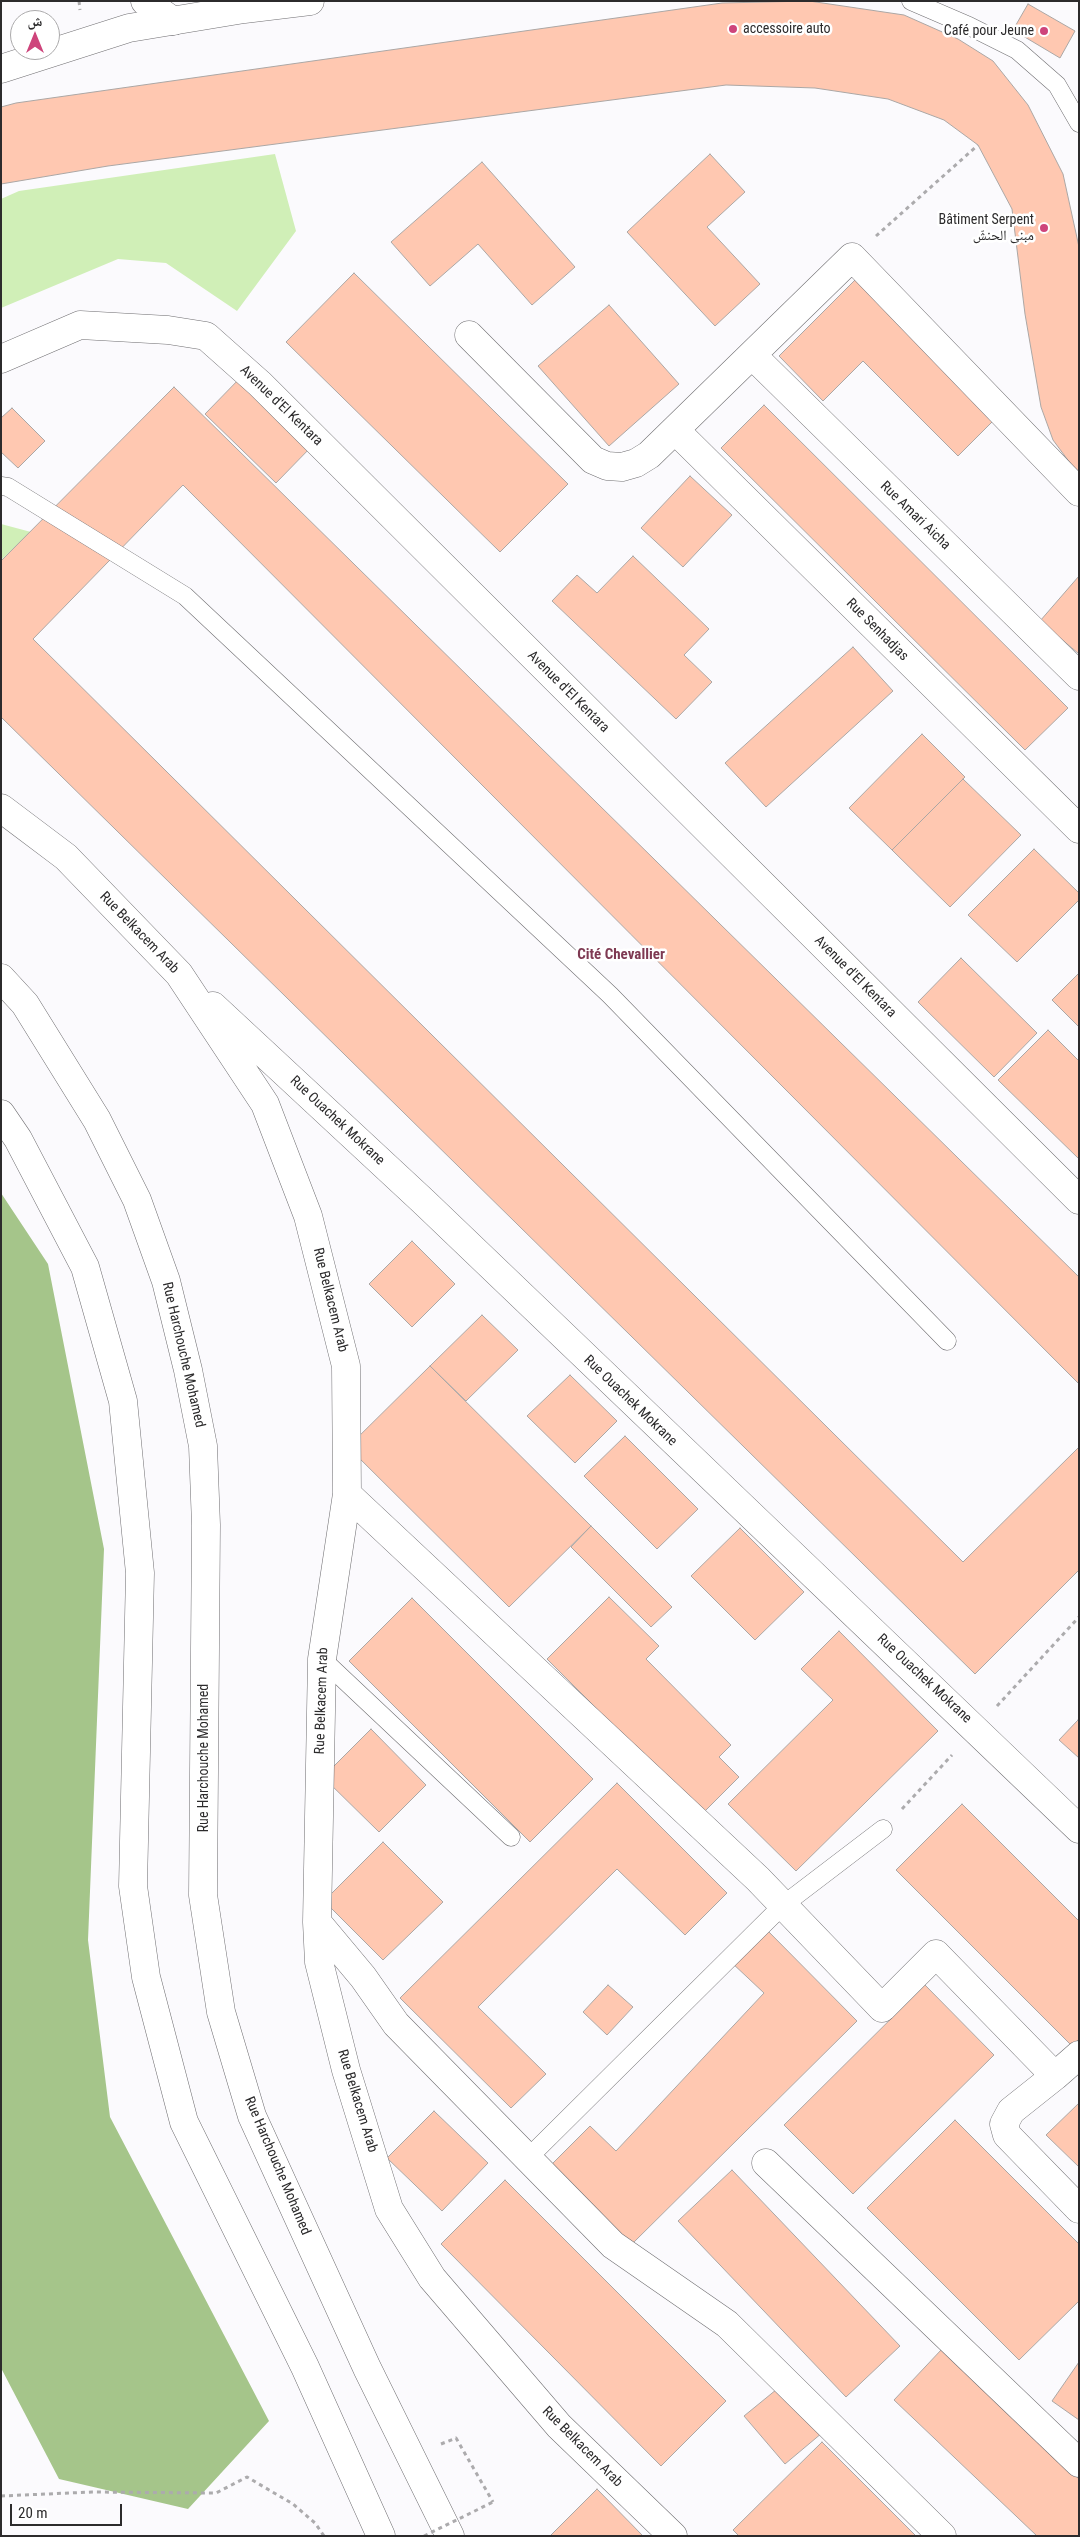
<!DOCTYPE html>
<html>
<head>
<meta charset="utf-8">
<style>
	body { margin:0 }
	#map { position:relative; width:1080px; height:2537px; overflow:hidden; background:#fbfafd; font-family:"Roboto Condensed","Noto Naskh Arabic",sans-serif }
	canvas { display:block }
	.frame { position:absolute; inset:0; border:2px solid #2c2b2c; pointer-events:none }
	.north { position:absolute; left:10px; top:10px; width:50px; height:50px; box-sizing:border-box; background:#fff; border:1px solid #abaaab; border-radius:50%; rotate:0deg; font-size:14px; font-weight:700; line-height:20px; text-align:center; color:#2c2b2c }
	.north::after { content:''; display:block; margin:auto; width:18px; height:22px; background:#ce447b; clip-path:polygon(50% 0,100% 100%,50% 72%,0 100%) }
	.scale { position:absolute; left:10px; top:2504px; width:112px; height:22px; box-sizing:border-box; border:2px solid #2c2b2c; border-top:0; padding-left:6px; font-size:15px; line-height:18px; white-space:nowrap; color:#2c2b2c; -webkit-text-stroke:4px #fff; paint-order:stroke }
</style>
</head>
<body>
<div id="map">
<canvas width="1080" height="2537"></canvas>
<div class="frame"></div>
<div class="north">ش</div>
<div class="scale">20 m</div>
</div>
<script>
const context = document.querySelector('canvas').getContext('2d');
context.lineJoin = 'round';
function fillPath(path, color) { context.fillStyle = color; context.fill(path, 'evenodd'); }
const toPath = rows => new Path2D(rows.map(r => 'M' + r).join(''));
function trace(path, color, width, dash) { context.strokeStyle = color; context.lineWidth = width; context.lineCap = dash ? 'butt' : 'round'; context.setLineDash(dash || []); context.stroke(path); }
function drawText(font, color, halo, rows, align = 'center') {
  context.font = font + ' "Roboto Condensed","Noto Naskh Arabic",sans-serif'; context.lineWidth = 5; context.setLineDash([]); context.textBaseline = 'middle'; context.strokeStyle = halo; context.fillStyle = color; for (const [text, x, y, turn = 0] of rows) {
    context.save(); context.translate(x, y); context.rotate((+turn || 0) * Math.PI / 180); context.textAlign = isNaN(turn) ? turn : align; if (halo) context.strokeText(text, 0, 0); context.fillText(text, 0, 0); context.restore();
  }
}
fillPath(toPath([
	[275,154,296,231,237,311,166,263,118,259,1,308,1,199,19,191],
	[1,524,31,532,1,560]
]), '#d0efb7');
fillPath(toPath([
	[1,1193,48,1264,104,1549,88,1940,110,2117,269,2421,188,2509,59,2479,1,2368]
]), '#a5c58a');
const building = toPath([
	[809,1,904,15,958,39,993,61,1028,105,1063,174,1079,247,1079,475,1053,440,1041,407,1025,314,1012,209,978,145,944,120,888,99,815,88,726,85,108,166,1,184,1,107,16,103,722,3,809,1],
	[1028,4,1075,31,1060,58,1013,30,1028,4],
	[710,154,745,192,707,227,760,284,715,326,627,232,710,154],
	[482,162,575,267,532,305,478,244,430,286,391,242,482,162],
	[354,273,568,484,500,552,286,342,354,273],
	[859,276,999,415,958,456,863,361,823,401,779,356,859,276],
	[609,305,679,384,609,446,538,366,609,305],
	[243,375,313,445,276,483,205,414,243,375],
	[174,387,1079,1277,1079,1384,183,485,33,639,963,1562,1079,1447,1079,1570,975,1674,1,717,1,561,174,387],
	[764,405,1068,708,1025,750,721,448,764,405],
	[12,408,45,441,18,468,1,452,1,418,12,408],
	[690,476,732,515,683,567,641,528,690,476],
	[633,556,709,629,684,655,712,682,676,719,552,601,577,575,597,593,633,556],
	[1079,576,1079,654,1040,621,1079,576],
	[853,647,893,691,766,807,725,763,853,647],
	[922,734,965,777,892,850,849,808,922,734],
	[963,779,1021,835,950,907,892,850,963,779],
	[1034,849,1079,893,1079,900,1017,962,968,915,1034,849],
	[961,958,1037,1033,994,1077,918,1002,961,958],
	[1079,973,1079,1027,1052,1000,1079,973],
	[1048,1030,1079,1061,1079,1159,998,1080,1048,1030],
	[412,1241,455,1284,412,1327,369,1284,412,1241],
	[482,1315,518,1350,466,1401,430,1366,482,1315],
	[430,1366,591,1526,509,1607,348,1447,430,1366],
	[570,1375,617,1421,575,1463,527,1416,570,1375],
	[625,1436,698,1509,657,1549,584,1476,625,1436],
	[591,1526,672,1607,651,1627,571,1547,591,1526],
	[740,1528,804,1592,755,1640,691,1576,740,1528],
	[609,1597,659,1646,646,1659,731,1745,719,1757,739,1777,702,1814,547,1659,609,1597],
	[412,1598,593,1779,530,1842,349,1661,412,1598],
	[839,1631,938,1731,796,1871,728,1804,833,1700,801,1669,839,1631],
	[1078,1720,1079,1721,1079,1758,1059,1740,1078,1720],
	[371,1729,426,1785,379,1832,323,1777,371,1729],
	[617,1783,727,1893,685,1935,617,1869,478,2007,546,2074,511,2108,400,1998,617,1783],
	[962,1804,1079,1921,1079,2039,1072,2046,896,1870,962,1804],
	[383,1842,443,1902,383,1960,324,1901,383,1842],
	[765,1928,857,2021,630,2246,550,2166,590,2126,616,2151,764,1993,731,1962,765,1928],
	[608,1985,633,2007,607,2035,583,2012,608,1985],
	[925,1985,994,2055,853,2194,784,2125,925,1985],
	[1079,2103,1079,2167,1046,2135,1079,2103],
	[434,2111,488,2163,442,2211,387,2158,434,2111],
	[955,2120,1079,2244,1079,2301,1019,2360,867,2208,955,2120],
	[732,2170,900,2346,846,2397,678,2221,732,2170],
	[505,2180,726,2401,661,2466,441,2244,505,2180],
	[942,2349,1079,2479,1079,2536,1037,2536,894,2400,942,2349],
	[1079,2362,1079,2420,1052,2401,1079,2362],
	[782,2385,822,2433,785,2464,744,2416,782,2385],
	[822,2442,916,2536,739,2536,733,2530,822,2442],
	[597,2489,643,2536,550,2536,597,2489]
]);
fillPath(building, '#ffc8b1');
trace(building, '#aba7a5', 1);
const lane = toPath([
	[911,1,969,26,1017,50,1057,85,1079,123],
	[1,486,8,487,185,596,610,995,947,1341],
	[322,1659,511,1837],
	[528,2158,782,1906,883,1829]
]);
const street = toPath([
	[145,1,173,21],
	[469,335,593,460,607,466,622,467,636,463,649,455,852,257,1079,492],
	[752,355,1079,676],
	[1,359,80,325,168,330,206,336,260,384,1079,1200],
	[675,430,1079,829],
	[1,808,66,857,179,974,265,1104,308,1216,346,1366,347,1494,322,1659,317,1922,319,1962,346,2070,389,2209,432,2278,559,2426,673,2536],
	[213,1006,424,1202,1079,1829],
	[347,1494,758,1879,882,2008,936,1954,1055,2076,1011,2111,1004,2124,1007,2135,1079,2209],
	[317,1922,363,1977,396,2024,613,2245,727,2324,942,2536],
	[1055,2076,1079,2055],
	[766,2163,1079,2463]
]);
const secondary = toPath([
	[1,69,129,28,244,9,310,1],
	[1,978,25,1004,97,1120,137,1200,166,1281,188,1370,203,1446,206,1525,203,1895,221,2012,252,2116,367,2368,450,2536],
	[1,1114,18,1139,85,1267,123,1401,140,1573,133,1886,146,1977,184,2122,305,2367,381,2536]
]);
trace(lane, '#6f6e71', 19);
trace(street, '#6f6e71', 29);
trace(secondary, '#6f6e71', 29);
trace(toPath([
	[79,1,80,10],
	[876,236,978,145],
	[997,1706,1079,1617],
	[902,1809,952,1755],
	[441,2444,456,2438,493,2502],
	[1,2496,92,2492,216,2493,247,2477,293,2504,315,2523,324,2536]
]), '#acabad', 3, [4, 4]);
trace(lane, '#fff', 18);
trace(street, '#fff', 28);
trace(secondary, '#fff', 28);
trace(toPath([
	[424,2536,493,2502]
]), '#acabad', 3, [4, 4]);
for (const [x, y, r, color] of [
	[733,29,5,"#ce447b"],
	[1044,31,5,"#ce447b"],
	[1044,228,5,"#ce447b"]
]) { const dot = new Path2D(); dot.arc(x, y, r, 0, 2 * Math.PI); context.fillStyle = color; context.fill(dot); trace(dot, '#fff', 2); }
drawText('14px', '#2c2b2c', '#fff', [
	["accessoire auto",743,29,"left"],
	["Café pour Jeune",1034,31],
	["Bâtiment Serpent",1034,220],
	["مبنى الحنشّ",1034,236]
], 'right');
drawText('14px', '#2c2b2c', '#fff', [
	["Avenue d'El Kentara",281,406,44],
	["Rue Amari Aicha",915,516,44],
	["Rue Senhadjas",877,630,45],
	["Avenue d'El Kentara",568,692,45],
	["Rue Belkacem Arab",139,933,46],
	["Avenue d'El Kentara",855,977,45],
	["Rue Ouachek Mokrane",337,1121,43],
	["Rue Belkacem Arab",330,1300,76],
	["Rue Harchouche Mohamed",183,1355,77],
	["Rue Ouachek Mokrane",630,1401,44],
	["Rue Ouachek Mokrane",924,1679,43],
	["Rue Belkacem Arab",322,1701,-88],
	["Rue Harchouche Mohamed",204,1758,-90],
	["Rue Belkacem Arab",357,2101,73],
	["Rue Harchouche Mohamed",277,2166,67],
	["Rue Belkacem Arab",582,2447,45]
]);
drawText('bold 15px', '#7e3952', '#fff', [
	["Cité Chevallier",621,955]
]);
</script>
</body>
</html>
